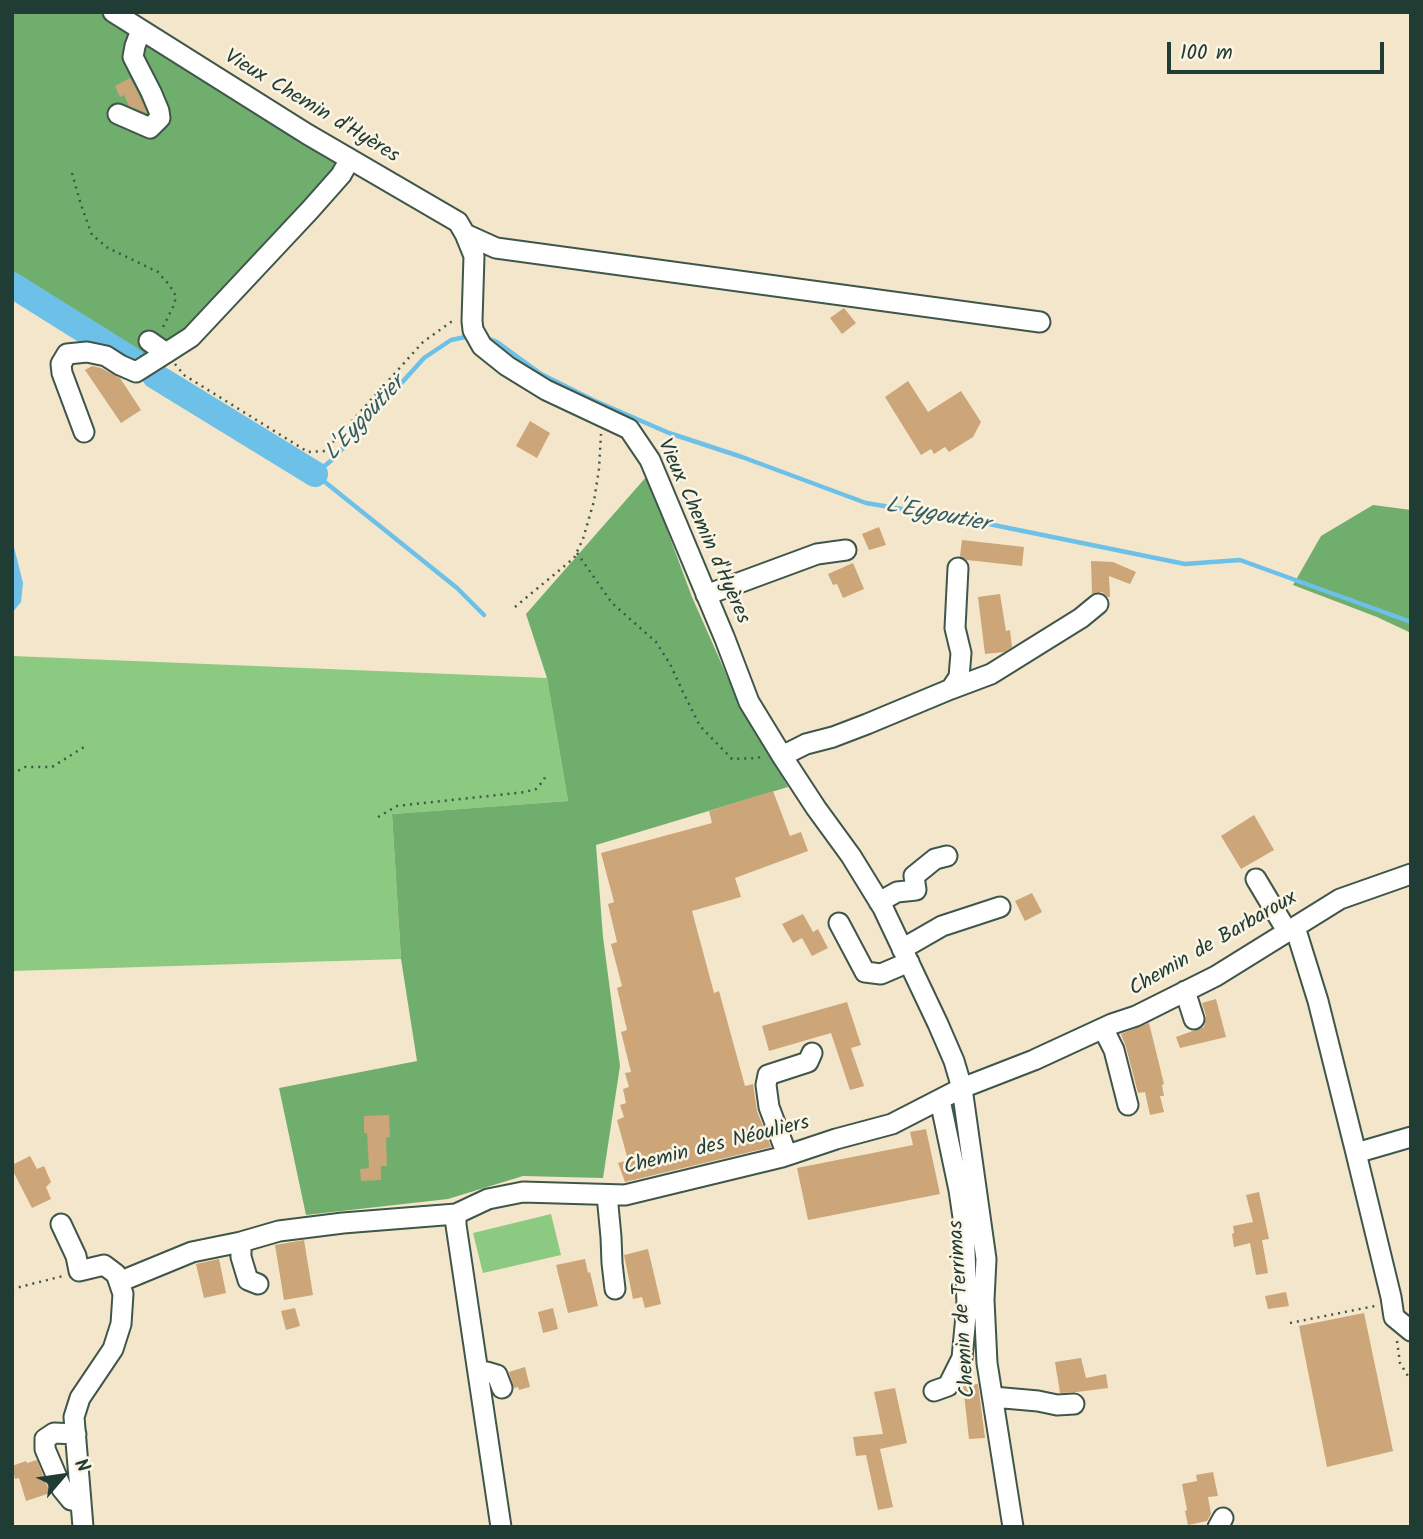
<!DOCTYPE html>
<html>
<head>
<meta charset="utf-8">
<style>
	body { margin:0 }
	#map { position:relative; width:1423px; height:1539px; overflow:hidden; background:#f4e6ca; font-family:Kalam,sans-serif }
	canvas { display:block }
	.frame { position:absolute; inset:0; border:14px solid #1f3d34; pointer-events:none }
	.north { position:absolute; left:28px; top:1441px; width:70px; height:70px; -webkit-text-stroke:5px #fcf5e5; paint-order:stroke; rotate:61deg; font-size:19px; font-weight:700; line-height:28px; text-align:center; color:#1f3d34 }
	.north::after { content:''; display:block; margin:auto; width:24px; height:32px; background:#1f3d34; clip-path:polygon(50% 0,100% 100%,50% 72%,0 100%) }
	.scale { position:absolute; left:1167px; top:42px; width:217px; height:32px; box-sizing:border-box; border:4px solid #1f3d34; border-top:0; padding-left:9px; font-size:21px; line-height:24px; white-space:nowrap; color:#1f3d34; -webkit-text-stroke:5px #fcf5e5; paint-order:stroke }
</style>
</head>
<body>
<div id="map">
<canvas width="1423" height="1539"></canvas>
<div class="frame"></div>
<div class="north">N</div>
<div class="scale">100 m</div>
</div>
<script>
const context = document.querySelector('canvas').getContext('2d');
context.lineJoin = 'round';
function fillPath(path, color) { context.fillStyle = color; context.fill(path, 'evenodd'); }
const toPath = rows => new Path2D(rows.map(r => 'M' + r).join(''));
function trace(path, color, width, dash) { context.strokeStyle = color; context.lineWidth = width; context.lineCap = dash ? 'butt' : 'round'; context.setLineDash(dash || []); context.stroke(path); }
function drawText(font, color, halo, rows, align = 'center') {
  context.font = font + ' Kalam,sans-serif'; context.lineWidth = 5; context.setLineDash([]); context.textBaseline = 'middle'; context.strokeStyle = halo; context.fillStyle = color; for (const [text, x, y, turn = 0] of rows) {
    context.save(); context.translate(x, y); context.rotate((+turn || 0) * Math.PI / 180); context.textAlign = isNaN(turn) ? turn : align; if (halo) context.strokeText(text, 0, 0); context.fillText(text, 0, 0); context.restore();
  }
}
fillPath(toPath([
	[12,656,547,678,568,801,392,814,401,959,12,971],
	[551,1214,561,1255,483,1273,473,1233]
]), '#8bca80');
fillPath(toPath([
	[12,12,103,12,339,161,335,174,191,326,141,361,12,277],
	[647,476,692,597,727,676,788,787,596,845,603,937,620,1066,603,1178,523,1176,448,1199,306,1215,279,1088,417,1061,401,959,392,814,568,801,547,678,526,614],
	[1373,505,1411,510,1411,633,1377,617,1293,585,1321,536]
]), '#70ae6e');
fillPath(toPath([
	[12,539,23,583,21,602,12,613]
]), '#6dc1e9');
trace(toPath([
	[470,336,451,340,424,358,333,459,315,474,457,588,484,615],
	[485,337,497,342,541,374,593,400,669,433,742,457,866,503,974,521,1185,564,1240,560,1411,622]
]), '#6dc1e9', 4.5);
trace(toPath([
	[12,285,132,360],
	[155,376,315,474]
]), '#6dc1e9', 26);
fillPath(toPath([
	[130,78,140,97,147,113,129,106,124,95,120,97,115,86],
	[844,308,856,323,842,334,830,318],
	[92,366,101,368,120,378,141,410,121,423,85,370],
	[908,381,928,412,961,391,981,422,973,437,949,452,945,447,934,454,931,449,921,455,885,397],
	[530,421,550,433,537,458,516,446],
	[879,527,886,545,869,550,862,534],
	[962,540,1024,547,1022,566,967,560,960,556],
	[1091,561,1113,562,1136,572,1130,584,1109,576,1110,597,1108,597,1102,592,1092,594],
	[853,563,864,589,843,598,837,584,833,585,828,574],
	[1000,594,1006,631,1010,630,1012,647,1004,652,985,654,978,597],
	[773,791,790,836,801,832,808,851,735,878,741,897,692,911,714,993,719,991,745,1086,753,1084,757,1111,771,1147,625,1182,618,1163,628,1160,617,1120,624,1117,620,1105,626,1103,623,1089,629,1087,625,1073,631,1072,621,1032,627,1030,617,988,622,986,611,944,617,942,608,904,614,902,601,853,712,823,709,811],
	[1254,815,1274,850,1241,869,1221,836],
	[1032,893,1042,912,1025,921,1015,901],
	[803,914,813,932,818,929,828,948,812,956,802,938,793,943,782,924],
	[1216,999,1226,1037,1180,1048,1176,1037,1204,1027,1206,1016,1202,1003],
	[847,1002,861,1045,851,1048,864,1086,850,1090,831,1033,769,1051,762,1026],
	[1149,1023,1164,1084,1162,1085,1164,1096,1160,1096,1164,1112,1150,1115,1145,1092,1138,1093,1126,1047,1121,1034],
	[389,1115,390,1137,386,1138,387,1166,381,1166,381,1180,361,1181,360,1169,369,1168,367,1133,364,1133,364,1116],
	[926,1129,940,1194,808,1220,797,1168,913,1145,910,1132],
	[30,1156,37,1169,44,1166,51,1182,46,1187,51,1199,32,1208,12,1169,12,1165],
	[1259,1192,1269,1239,1262,1240,1268,1273,1256,1275,1250,1243,1234,1247,1232,1234,1234,1233,1233,1226,1253,1222,1246,1195],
	[304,1240,313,1295,284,1300,275,1245],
	[648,1249,661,1304,645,1308,642,1297,633,1299,624,1255],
	[219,1259,226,1293,204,1298,196,1264],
	[585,1259,588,1273,590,1272,598,1306,568,1313,556,1265],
	[1286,1292,1289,1306,1268,1309,1265,1296],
	[295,1308,300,1326,286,1330,281,1311],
	[553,1308,558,1329,543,1333,538,1312],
	[1364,1313,1393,1451,1327,1467,1299,1326],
	[1081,1358,1086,1378,1106,1374,1108,1388,1077,1392,1060,1393,1055,1362],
	[525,1367,530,1387,519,1390,518,1387,514,1388,509,1372],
	[978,1384,985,1438,969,1439,963,1385],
	[895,1388,907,1443,880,1449,893,1507,878,1510,866,1455,856,1456,853,1437,883,1434,874,1392],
	[37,1460,50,1493,26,1501,19,1478,15,1479,12,1466,26,1461,27,1463],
	[1213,1472,1218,1496,1208,1497,1211,1514,1207,1521,1188,1525,1185,1511,1187,1510,1182,1484,1197,1481,1196,1475]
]), '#cca578');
const minor = toPath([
	[113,12,307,134,458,222,465,234,474,256,472,321,473,330,482,346,507,366,546,390,629,429,650,460,725,639,749,702,782,756,816,808,851,856,883,908,938,1024,954,1061,962,1088,986,1259,984,1300,987,1363,1013,1527],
	[118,114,150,128,160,118,159,111,151,92,133,57,135,46,141,30],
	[465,234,496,248,1040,322],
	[149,341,166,353,191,337,310,210,341,175,350,159],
	[84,432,62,373,61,364,67,354,87,352,106,356,120,365,136,372,166,353],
	[706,595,817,554,846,550],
	[951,689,991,674,1081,618,1098,604],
	[782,756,806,744,833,737,867,724,951,689,959,677,961,653,955,628,958,568],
	[1256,879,1287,931],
	[879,902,897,892,916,890,914,876,935,859,947,856],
	[839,923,865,972,881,974,909,962],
	[1295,927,1318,1001,1356,1153],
	[902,949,942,926,1000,907],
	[1185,991,1194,1019],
	[1103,1028,1114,1050,1128,1105],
	[1411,1137,1356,1153,1391,1297,1394,1317,1411,1331],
	[787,1155,769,1107,766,1085,768,1075,808,1062,812,1053],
	[607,1195,611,1237,612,1263,615,1289],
	[61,1224,76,1256,79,1271,104,1265,116,1274,119,1282],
	[241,1242,241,1257,248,1280,258,1284],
	[478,1373,487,1372,497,1375,502,1388],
	[934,1391,948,1386,962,1358,967,1305,964,1224,959,1190,940,1100],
	[993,1397,1038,1401,1057,1405,1074,1404],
	[76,1434,54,1433,45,1439,45,1449,62,1489,71,1500,81,1501],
	[83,1527,74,1417,80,1398,113,1349,121,1324,123,1294,119,1282,192,1252,241,1242,279,1231,343,1223,456,1214],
	[501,1527,456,1225,456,1214,488,1199,523,1192,625,1195,782,1157,836,1139,892,1124,962,1088,1034,1060,1112,1024,1136,1016,1216,976,1340,899,1411,874],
	[1218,1527,1223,1518]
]);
trace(minor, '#3f564a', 23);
trace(toPath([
	[72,173,81,205,92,235,108,248,158,272,170,286,176,296,174,305,162,329],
	[175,364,184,375,308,452,325,451,423,342,451,322,454,322],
	[577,553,612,603,656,642,670,664,683,692,700,726,732,759,758,758,764,755],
	[515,607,574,558,583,539,594,501,599,469,601,434],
	[12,774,25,767,52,767,84,747],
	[378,817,397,806,525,792,536,789,544,780,546,774],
	[12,1289,63,1276],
	[1290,1323,1375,1306],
	[1397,1341,1400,1363,1411,1381]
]), '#3f564a', 2.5, [2, 5]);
trace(minor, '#fff', 19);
drawText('21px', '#1f3d34', '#fcf5e5', [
	["Vieux Chemin d'Hyères",311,108,31],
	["Vieux Chemin d'Hyères",702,532,66],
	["Chemin de Barbaroux",1214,945,-30],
	["Chemin des Néouliers",717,1147,-14],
	["Chemin de Terrimas",964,1309,-94]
]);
drawText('italic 23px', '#325e61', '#fcf5e5', [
	["L'Eygoutier",366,420,-47],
	["L'Eygoutier",937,517,11]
]);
</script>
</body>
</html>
